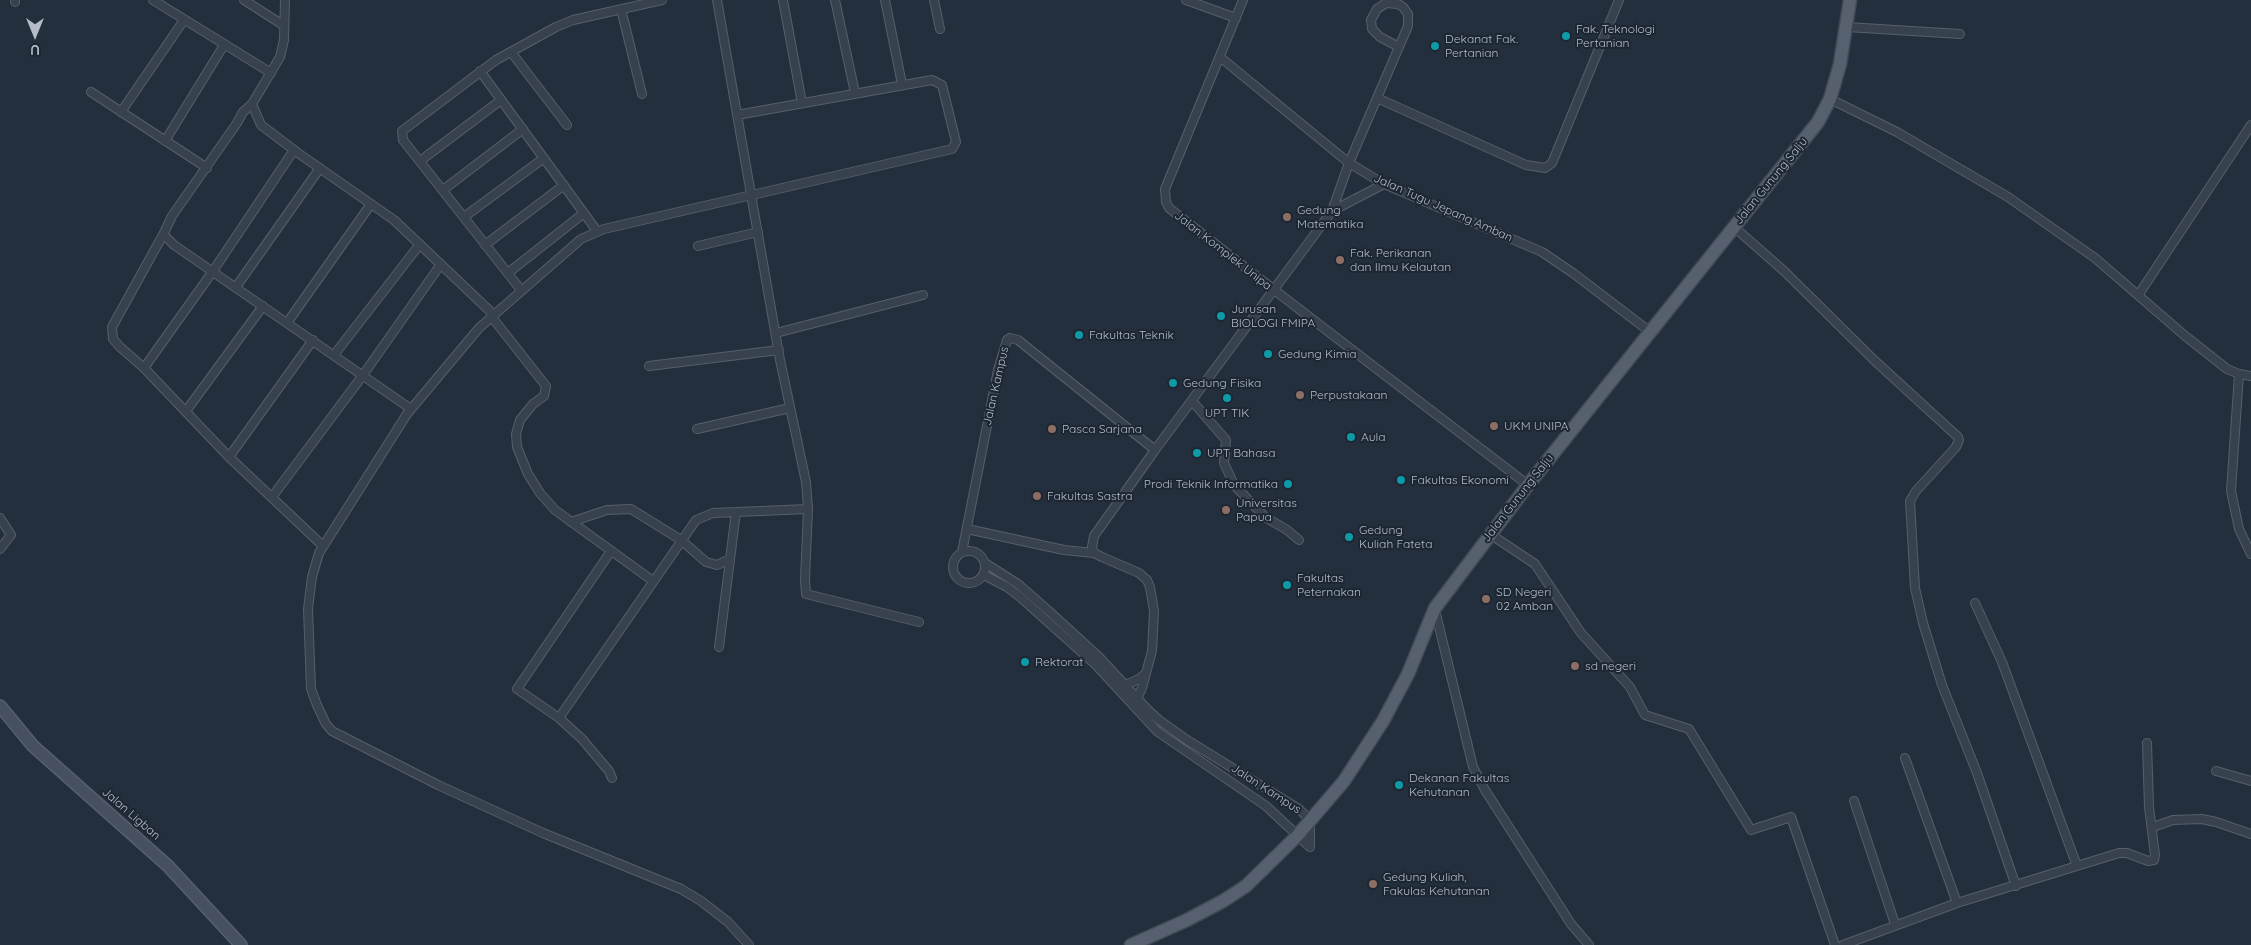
<!DOCTYPE html>
<html>
<head>
<meta charset="utf-8">
<style>
	body { margin:0 }
	#map { position:relative; width:2251px; height:945px; overflow:hidden; background:#242f3e; font-family:Quicksand,sans-serif }
	canvas { display:block }
	.north { position:absolute; left:10px; top:10px; width:50px; height:50px; -webkit-text-stroke:4px #1d2633; paint-order:stroke; rotate:180deg; font-size:14px; font-weight:700; line-height:20px; text-align:center; color:#b4bcc9 }
	.north::after { content:''; display:block; margin:auto; width:18px; height:22px; background:#b4bcc9; clip-path:polygon(50% 0,100% 100%,50% 72%,0 100%) }
</style>
</head>
<body>
<div id="map">
<canvas width="2251" height="945"></canvas>
<div class="north">U</div>
</div>
<script>
const context = document.querySelector('canvas').getContext('2d');
context.lineJoin = 'round';
const toPath = rows => new Path2D(rows.map(r => 'M' + r).join(''));
function trace(path, color, width, dash) { context.strokeStyle = color; context.lineWidth = width; context.lineCap = dash ? 'butt' : 'round'; context.setLineDash(dash || []); context.stroke(path); }
function drawText(font, color, halo, rows, align = 'center') {
  context.font = font + ' Quicksand,sans-serif'; context.lineWidth = 4; context.setLineDash([]); context.textBaseline = 'middle'; context.strokeStyle = halo; context.fillStyle = color; for (const [text, x, y, turn = 0] of rows) {
    context.save(); context.translate(x, y); context.rotate((+turn || 0) * Math.PI / 180); context.textAlign = isNaN(turn) ? turn : align; if (halo) context.strokeText(text, 0, 0); context.fillText(text, 0, 0); context.restore();
  }
}
const minor = toPath([
	[15,0,15,2],
	[153,0,271,73],
	[244,0,283,25],
	[285,0,284,40,280,57,252,104,261,125,298,153,394,220,493,314],
	[717,0,780,360,806,482,808,509,805,579,806,594,919,622],
	[783,0,802,103],
	[835,0,855,93],
	[885,0,902,84],
	[934,0,940,29],
	[1186,0,1236,18],
	[1243,0,1165,189,1166,202,1169,208,1273,289,1528,485],
	[621,9,642,94],
	[1847,27,1960,34],
	[511,52,567,125],
	[1220,57,1349,163,1384,184,1542,252,1573,273,1649,331],
	[480,71,597,231],
	[91,92,207,168],
	[1377,98,1526,165,1545,168,1552,163,1619,0],
	[1830,99,1897,132,2008,197,2095,258,2184,335,2227,369,2239,374,2231,491,2239,529,2251,554],
	[252,104,243,112,237,123,172,216,164,233,165,236,174,245,411,409],
	[121,112,184,20],
	[737,115,932,80,942,85,956,142,952,149,604,229,581,239,479,328,407,414,319,553,312,577,308,609,309,635,311,689,317,705,326,724,332,731,438,785,543,833,681,889,701,901,728,922,749,945],
	[165,141,224,45],
	[420,161,501,100],
	[443,190,523,129],
	[1332,211,1384,184],
	[464,217,544,158],
	[1734,227,1784,271,1875,361,1958,437,1959,440,1956,447,1916,491,1910,501,1915,588,1923,623,1942,685,1977,773,2016,886],
	[164,233,112,327,113,339,120,347,144,368,229,457,323,546],
	[485,245,564,185],
	[698,246,758,232],
	[508,273,584,213],
	[236,287,320,168],
	[521,290,403,140,402,131,496,60,556,27,573,20,662,0],
	[2139,294,2251,125],
	[491,316,546,386,544,396,533,404,520,420,516,434,517,447,528,474,540,493,555,510,653,581],
	[287,323,371,204],
	[776,333,923,295],
	[334,355,420,244],
	[649,366,779,350],
	[144,368,213,271,294,150],
	[2239,374,2251,376],
	[1192,401,1226,440,1224,463,1234,485,1265,517,1287,530,1299,540],
	[186,411,263,306],
	[697,429,790,408],
	[229,457,313,340],
	[272,497,363,375,441,264],
	[0,518,11,535,0,549],
	[571,522,607,510,631,509,681,540,706,562,717,565,730,559],
	[967,529,1064,550,1094,553],
	[1490,534,1535,564,1581,633,1630,687,1645,715,1689,729,1751,830,1791,817,1835,945],
	'953 567a16 16 0 1 1 32 0a16 16 0 1 1-32 0Z',
	[611,551,517,689,559,718,582,739,609,771,612,778],
	[962,552,998,370,1007,340,1010,338,1018,340,1155,450,1332,211,1349,163,1408,26,1408,14,1403,7,1398,4,1386,3,1377,9,1371,20,1372,29,1380,37,1399,47],
	[985,563,1018,584,1051,613,1099,657,1147,709,1159,720,1187,740,1299,809,1310,820,1310,847],
	[984,575,1007,587,1019,596,1096,665,1158,732,1266,806,1310,847],
	[1975,603,2002,662,2077,866],
	[1435,610,1473,767,1485,790,1571,924,1589,945],
	[719,647,736,512],
	[1123,686,1139,679,1145,674],
	[1136,701,1142,688,1152,651,1154,611,1150,587,1147,580,1139,573,1102,557,1094,553,1092,547,1094,536,1155,450],
	[559,718,696,520,713,513,808,509],
	[1905,758,1957,903],
	[2216,771,2251,781],
	[1854,801,1895,924],
	[2153,827,2173,820,2202,819,2216,822,2251,834],
	[1843,945,1957,903,2119,853,2127,853,2148,861,2154,860,2155,855,2149,807,2147,743]
]);
const secondary = toPath([
	[0,706,33,746,168,866,241,945]
]);
const primary = toPath([
	[1131,945,1187,920,1223,901,1246,886,1297,836,1344,781,1383,721,1408,674,1435,608,1528,485,1818,122,1830,99,1840,64,1850,0]
]);
trace(minor, '#565f6c', 10);
trace(secondary, '#565f6c', 14);
trace(primary, '#414a57', 15);
trace(minor, '#38414e', 8);
trace(secondary, '#465061', 11);
trace(primary, '#56606e', 12);
for (const [x, y, r, color] of [
	[1566,36,5,"#0f9aa8"],
	[1435,46,5,"#0f9aa8"],
	[1287,217,5,"#8d6e63"],
	[1340,260,5,"#8d6e63"],
	[1221,316,5,"#0f9aa8"],
	[1079,335,5,"#0f9aa8"],
	[1268,354,5,"#0f9aa8"],
	[1173,383,5,"#0f9aa8"],
	[1300,395,5,"#8d6e63"],
	[1227,398,5,"#0f9aa8"],
	[1494,426,5,"#8d6e63"],
	[1052,429,5,"#8d6e63"],
	[1351,437,5,"#0f9aa8"],
	[1197,453,5,"#0f9aa8"],
	[1401,480,5,"#0f9aa8"],
	[1288,484,5,"#0f9aa8"],
	[1037,496,5,"#8d6e63"],
	[1226,510,5,"#8d6e63"],
	[1349,537,5,"#0f9aa8"],
	[1287,585,5,"#0f9aa8"],
	[1486,599,5,"#8d6e63"],
	[1025,662,5,"#0f9aa8"],
	[1575,666,5,"#8d6e63"],
	[1399,785,5,"#0f9aa8"],
	[1373,884,5,"#8d6e63"]
]) { const dot = new Path2D(); dot.arc(x, y, r, 0, 2 * Math.PI); context.fillStyle = color; context.fill(dot); trace(dot, '#1d2633', 2); }
drawText('12px', '#b4bcc9', '#1d2633', [
	["Fak. Teknologi",1576,29],
	["Pertanian",1576,43],
	["Dekanat Fak.",1445,39],
	["Pertanian",1445,53],
	["Gedung",1297,210],
	["Matematika",1297,224],
	["Fak. Perikanan",1350,253],
	["dan Ilmu Kelautan",1350,267],
	["Jurusan",1231,309],
	["BIOLOGI FMIPA",1231,323],
	["Fakultas Teknik",1089,335],
	["Gedung Kimia",1278,354],
	["Gedung Fisika",1183,383],
	["Perpustakaan",1310,395],
	["UPT TIK",1227,413,"center"],
	["UKM UNIPA",1504,426],
	["Pasca Sarjana",1062,429],
	["Aula",1361,437],
	["UPT Bahasa",1207,453],
	["Fakultas Ekonomi",1411,480],
	["Prodi Teknik Informatika",1278,484,"right"],
	["Fakultas Sastra",1047,496],
	["Universitas",1236,503],
	["Papua",1236,517],
	["Gedung",1359,530],
	["Kuliah Fateta",1359,544],
	["Fakultas",1297,578],
	["Peternakan",1297,592],
	["SD Negeri",1496,592],
	["02 Amban",1496,606],
	["Rektorat",1035,662],
	["sd negeri",1585,666],
	["Dekanan Fakultas",1409,778],
	["Kehutanan",1409,792],
	["Gedung Kuliah,",1383,877],
	["Fakulas Kehutanan",1383,891]
], 'left');
drawText('12px', '#b4bcc9', '#1d2633', [
	["Jalan Gunung Salju",1771,181,-51],
	["Jalan Tugu Jepang Amban",1443,208,24],
	["Jalan Komplek Unipa",1223,251,38],
	["Jalan Kampus",996,386,-77],
	["Jalan Gunung Salju",1518,498,-52],
	["Jalan Kampus",1266,789,33],
	["Jalan Ligban",131,814,41]
]);
</script>
</body>
</html>
